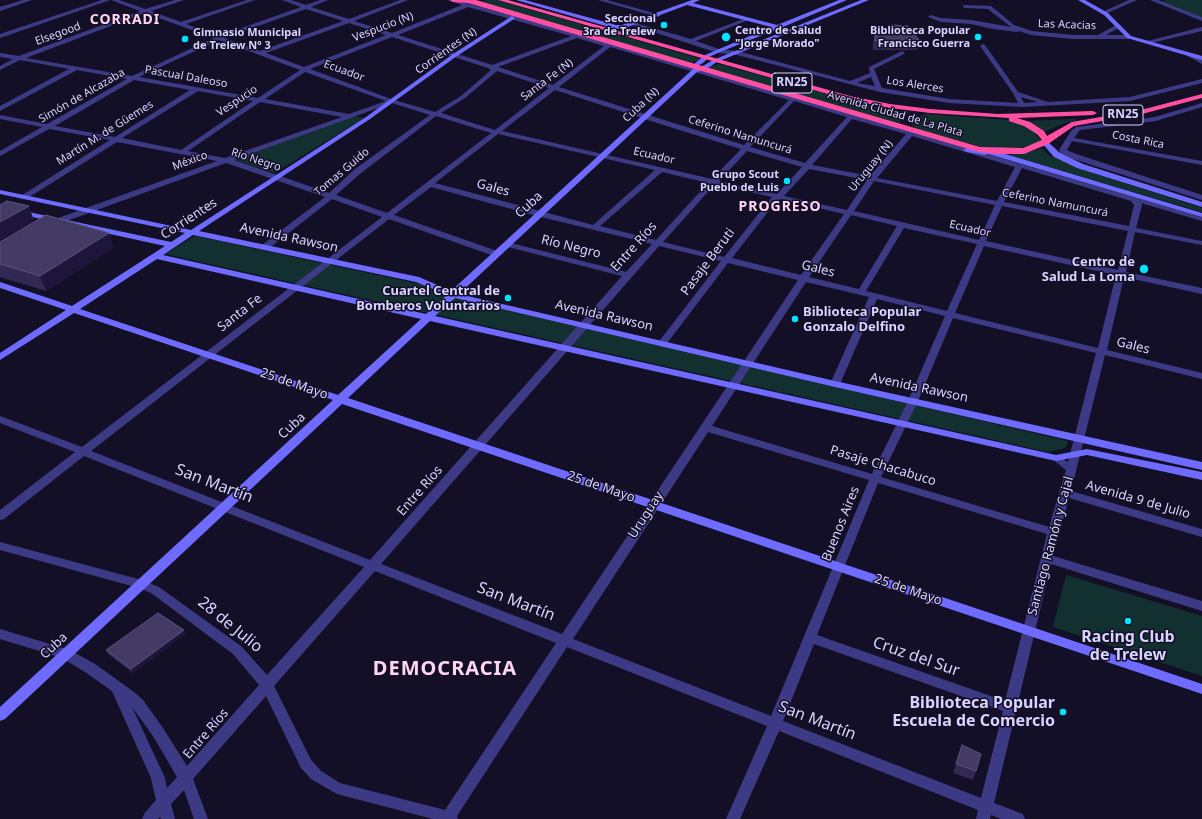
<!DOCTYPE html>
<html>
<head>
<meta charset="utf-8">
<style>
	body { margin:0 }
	canvas { display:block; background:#130f26 }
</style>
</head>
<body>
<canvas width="1202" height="819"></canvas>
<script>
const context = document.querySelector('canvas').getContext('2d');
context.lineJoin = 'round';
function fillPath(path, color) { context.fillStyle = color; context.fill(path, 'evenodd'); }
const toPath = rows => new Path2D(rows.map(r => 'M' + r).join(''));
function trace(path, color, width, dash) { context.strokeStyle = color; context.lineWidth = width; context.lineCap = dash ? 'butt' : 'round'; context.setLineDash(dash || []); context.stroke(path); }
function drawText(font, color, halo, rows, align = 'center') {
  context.font = font + ' "Noto Sans",sans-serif'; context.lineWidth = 3; context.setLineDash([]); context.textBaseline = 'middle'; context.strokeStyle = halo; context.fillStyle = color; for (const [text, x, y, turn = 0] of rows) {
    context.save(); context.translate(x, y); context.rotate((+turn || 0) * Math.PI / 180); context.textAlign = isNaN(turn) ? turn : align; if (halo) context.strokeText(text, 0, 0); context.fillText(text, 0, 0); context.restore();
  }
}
fillPath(toPath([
	[488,0,496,0,698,58,699,60,689,63,477,2],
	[1166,0,1202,0,1202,17,1160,2],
	[719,64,863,104,884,109,910,112,901,118,900,122,902,124,711,69,709,67],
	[926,114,1009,120,1030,129,1041,140,1040,142,1031,145,1019,148,985,148,915,128,911,124,910,120],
	[354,116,364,118,275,173,235,160],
	[1073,119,1078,120,1062,124,1044,132,1040,128,1027,121],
	[1041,148,1049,155,1077,168,1202,208,1202,212,1007,155,1030,152],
	[195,236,420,284,446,296,1068,441,1066,448,1048,452,165,254],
	[1066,575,1202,616,1202,676,1053,627]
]), '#12302f');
fillPath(toPath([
	[23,0,32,0,0,11,0,7,23,0],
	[102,0,110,0,0,38,0,34,102,0],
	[111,0,119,0,145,9,175,0,184,0,151,11,181,22,247,0,255,0,186,24,219,36,301,7,282,0,291,0,306,5,320,0,328,0,311,7,349,19,400,0,408,0,354,21,392,33,462,5,447,0,456,0,611,44,1202,217,1202,221,1141,203,1142,205,1136,228,1202,241,1202,245,1135,232,1126,272,1202,288,1202,294,1124,277,1107,350,1202,373,1202,379,1105,355,1071,491,1202,529,1202,537,1069,498,1053,556,1202,601,1202,611,1051,564,994,803,1023,814,1025,819,1001,819,991,815,990,819,976,819,978,810,779,731,740,819,726,819,767,726,567,647,457,816,458,819,433,819,337,794,311,779,301,768,266,696,193,779,208,819,194,819,184,790,171,804,175,819,161,819,160,817,158,819,142,819,144,814,156,800,151,778,112,691,85,672,62,658,0,639,0,629,70,650,95,664,134,692,143,700,163,728,187,766,259,685,233,654,151,593,139,588,0,550,0,542,142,580,159,587,241,646,267,675,364,567,84,456,4,519,0,520,0,510,75,452,0,423,0,416,82,447,382,217,332,199,268,249,262,249,261,247,262,245,325,197,226,163,53,226,47,226,47,222,217,161,117,142,26,199,23,199,19,197,110,140,49,129,0,156,0,151,42,127,0,119,0,115,47,124,127,79,77,70,0,111,0,106,69,69,20,60,0,70,0,66,13,59,0,57,0,53,19,56,140,11,111,0],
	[468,7,571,36,492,65,398,35,468,7],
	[306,9,343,21,260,51,224,38,306,9],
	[145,13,214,38,132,76,26,58,145,13],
	[349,23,386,35,304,67,266,53,349,23],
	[392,37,488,68,491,70,461,96,435,112,394,100,310,69,392,37],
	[577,38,604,46,553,85,498,67,577,38],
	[219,40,300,70,258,98,139,77,219,40],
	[610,47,789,100,744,145,559,87,610,47],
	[497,71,549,88,495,130,441,113,465,98,497,71],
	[305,72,386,101,349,114,265,99,305,72],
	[134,80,190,90,115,137,55,126,134,80],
	[555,90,676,129,741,149,712,179,502,131,555,90],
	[198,91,253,101,181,150,122,138,198,91],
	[794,101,847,117,805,163,750,147,794,101],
	[260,102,342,117,225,158,188,151,260,102],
	[392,103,430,115,355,169,329,193,234,160,392,103],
	[436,116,491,133,387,213,336,195,361,173,436,116],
	[852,119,906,134,870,176,812,165,852,119],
	[498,134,655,170,593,225,435,183,498,134],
	[912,136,1015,167,997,201,877,178,912,136],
	[747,151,802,167,777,194,719,181,747,151],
	[1022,168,1131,201,1134,205,1129,226,1004,202,1022,168],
	[809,169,867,180,847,210,784,196,809,169],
	[662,172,708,183,656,240,600,226,662,172],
	[874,181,995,205,979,240,854,211,874,181],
	[715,184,772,197,724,257,663,242,715,184],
	[431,187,537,216,652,244,626,272,507,242,504,242,504,246,622,276,370,560,91,451,389,219,494,256,500,256,501,254,500,252,394,215,431,187],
	[780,199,844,214,801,275,732,258,774,204,780,199],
	[1002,206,1128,231,1118,270,986,241,1002,206],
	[851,215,897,226,859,289,809,277,851,215],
	[904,228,977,244,947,311,866,291,904,228],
	[659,246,721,261,657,344,662,347,665,346,728,263,798,280,562,634,381,564,659,246],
	[984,246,1116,275,1098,348,955,313,984,246],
	[806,282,869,297,830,384,835,387,840,384,877,299,945,316,908,401,872,474,712,426,806,282],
	[953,318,1096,353,1068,462,1056,455,1052,456,1051,458,1066,470,1049,527,881,477,918,401,953,318],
	[708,432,869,480,771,716,573,639,708,432],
	[878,483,1047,534,1005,701,817,635,878,483],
	[375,571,556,643,445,810,340,783,321,771,311,760,274,686,375,571],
	[814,644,1003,711,981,798,783,721,814,644],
	[132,707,153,736,177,777,167,788,165,778,132,707],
	[598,0,607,0,661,15,658,17,598,0],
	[1129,0,1137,0,1105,14,1100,13,1129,0],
	[1150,0,1158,0,1202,17,1202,21,1150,0],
	[963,5,991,6,1014,25,1032,31,1073,35,1098,35,1118,24,1121,26,1120,27,1106,35,1129,35,1132,37,1129,39,1073,39,1031,35,1019,31,1017,32,993,29,971,24,941,22,928,17,931,15,941,18,971,20,1011,27,988,9,965,8,963,7,963,5],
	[746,18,751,19,696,41,719,49,737,51,850,81,870,73,869,67,902,51,905,53,904,54,874,69,882,88,949,99,1018,103,1013,93,980,46,983,44,985,45,1018,92,1048,102,1130,97,1202,79,1202,83,1130,101,1022,107,949,103,880,92,737,55,718,53,629,24,632,22,691,39,746,18],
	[871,77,875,86,857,83,871,77],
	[1021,97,1038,102,1024,103,1021,97],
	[1202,27,1202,31,1147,44,1144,42,1202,27],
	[1188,52,1202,59,1202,64,1186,55,1185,54,1188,52],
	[1202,103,1202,107,1156,121,1080,130,1074,138,1202,161,1202,165,1072,141,1067,150,1076,154,1202,195,1202,200,1070,158,1061,154,1059,150,1071,131,1076,127,1155,117,1202,103]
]), '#3d3a85');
fillPath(toPath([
	[516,0,525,0,616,25,622,25,692,0,700,0,693,3,777,25,839,0,847,0,783,27,783,29,778,29,720,52,709,57,703,63,697,66,695,65,695,63,705,55,771,27,687,5,625,28,616,29,516,0],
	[861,0,869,0,717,62,705,70,697,72,459,294,835,381,1202,462,1202,470,835,387,455,298,435,316,1056,455,1087,449,1202,472,1202,480,1087,455,1056,461,430,321,348,398,1202,684,1202,694,342,404,5,719,0,721,0,707,333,400,74,313,0,360,0,353,66,310,0,288,0,282,72,306,165,246,0,210,0,206,171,242,185,233,0,194,0,190,191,230,366,117,453,54,512,16,515,18,514,19,457,56,370,119,199,231,419,277,451,291,693,69,701,67,713,60,861,0],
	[193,235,416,282,447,295,426,314,163,255,193,235],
	[157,259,421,319,338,395,80,309,157,259],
	[1078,0,1085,0,1108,13,1131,36,1202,56,1202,60,1127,38,1104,15,1078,0],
	[1045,140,1047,141,1060,153,1083,164,1202,202,1202,207,1077,168,1054,157,1041,142,1045,140],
	[976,147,982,147,1202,213,1202,217,988,154,985,155,967,152,963,150,967,148,976,149,976,147]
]), '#6f6bff');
fillPath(toPath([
	[450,0,476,0,980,147,1023,148,1042,140,1038,135,1032,131,1024,126,1009,121,1009,118,930,113,890,108,849,100,498,0,508,0,850,96,890,104,930,109,998,114,1093,111,1097,113,1093,115,1017,118,1030,122,1044,131,1047,136,1072,122,1141,110,1202,94,1202,98,1142,114,1074,126,1048,144,1024,154,996,154,979,152,468,3,453,2,450,0]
]), '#ff4fa3');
fillPath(toPath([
	[892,25,919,40,917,50,873,50,873,43,875,34,891,33],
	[109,233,113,248,46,291,0,277,0,242],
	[185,634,133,673,108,654,106,650],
	[962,745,976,771,973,780,953,773]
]), '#312854');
fillPath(toPath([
	[29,206,34,221,0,240,0,222],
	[109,233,113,248,46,291,40,276],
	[184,630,185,634,133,673,131,669]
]), '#1d163a');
const building = toPath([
	[892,25,908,26,919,40,875,41,875,34,894,33,892,25],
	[7,201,29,206,0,222,0,205,7,201],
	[46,215,109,233,40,276,0,264,0,242,46,215],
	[158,613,184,630,131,669,106,650,158,613],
	[962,745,981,754,976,771,956,764,962,745]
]);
fillPath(building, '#433a66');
trace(building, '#5a527e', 1);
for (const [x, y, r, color] of [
	[664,25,4,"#00e5ff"],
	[726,37,5,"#00e5ff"],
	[978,37,4,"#00e5ff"],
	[185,39,4,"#00e5ff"],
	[787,181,4,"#00e5ff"],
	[1144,269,5,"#00e5ff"],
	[508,298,4,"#00e5ff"],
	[795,319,4,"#00e5ff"],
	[1128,621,4,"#00e5ff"],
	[1063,712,4,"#00e5ff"]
]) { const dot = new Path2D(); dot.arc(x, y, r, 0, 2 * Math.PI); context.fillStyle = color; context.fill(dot); trace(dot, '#130f26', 1.5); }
drawText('bold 11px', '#d9d4ff', '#130f26', [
	["Seccional",656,19],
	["3ra de Trelew",656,32],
	["Centro de Salud",735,31,"left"],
	["\"Jorge Morado\"",735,44,"left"],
	["Biblioteca Popular",970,31],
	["Francisco Guerra",970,44],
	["Gimnasio Municipal",193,33,"left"],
	["de Trelew Nº 3",193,46,"left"],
	["Grupo Scout",779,175],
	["Pueblo de Luis",779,188]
], 'right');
drawText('11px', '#d9d4ff', '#130f26', [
	["Las Acacias",1067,25,2],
	["Vespucio (N)",383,27,-21],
	["Elsegood",58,34,-20],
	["Corrientes (N)",446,51,-35],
	["Ecuador",344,71,20],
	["Pascual Daleoso",186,77,10],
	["Santa Fe (N)",547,80,-37],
	["Los Alerces",915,85,9],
	["Simón de Alcazaba",82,96,-30],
	["Vespucio",237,101,-34],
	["Cuba (N)",641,105,-43],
	["Avenida Ciudad de La Plata",895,114,16],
	["Martín M. de Güemes",105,133,-32],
	["Ceferino Namuncurá",740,135,17],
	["Costa Rica",1138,140,11],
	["Ecuador",654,156,13],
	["Río Negro",256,160,18],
	["México",190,161,-20],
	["Uruguay (N)",871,166,-51],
	["Tomas Guido",342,172,-40],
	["Ceferino Namuncurá",1055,203,11],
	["Ecuador",970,229,13]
]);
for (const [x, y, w] of [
	[792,83,40],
	[1123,115,40]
]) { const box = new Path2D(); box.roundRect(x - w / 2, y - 10, w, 20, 3); context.fillStyle = '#130f26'; context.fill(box); trace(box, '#d9d4ff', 1); }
drawText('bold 12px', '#d9d4ff', null, [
	["RN25",792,83],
	["RN25",1123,115]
]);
drawText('13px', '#d9d4ff', '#130f26', [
	["Gales",493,188,15],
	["Cuba",529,205,-43],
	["Corrientes",189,219,-33],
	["Avenida Rawson",289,238,12],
	["Río Negro",571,247,14],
	["Entre Ríos",634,247,-48],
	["Pasaje Beruti",708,262,-53],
	["Gales",818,269,14],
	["Santa Fe",240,313,-38],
	["Avenida Rawson",604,316,13],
	["Gales",1133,346,14],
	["25 de Mayo",294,384,19],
	["Avenida Rawson",919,388,12],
	["Cuba",292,426,-43],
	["Pasaje Chacabuco",883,466,17],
	["25 de Mayo",601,487,19],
	["Entre Ríos",420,491,-49],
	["Avenida 9 de Julio",1138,500,16],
	["Uruguay",646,515,-57],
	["Buenos Aires",841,524,-68],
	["Santiago Ramón y Cajal",1051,546,-75],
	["25 de Mayo",908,590,19],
	["Cuba",54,646,-43],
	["Entre Ríos",206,734,-49]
]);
drawText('bold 13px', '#d9d4ff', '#130f26', [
	["Centro de",1135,262],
	["Salud La Loma",1135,277],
	["Cuartel Central de",500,291],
	["Bomberos Voluntarios",500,306],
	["Biblioteca Popular",803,312,"left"],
	["Gonzalo Delfino",803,327,"left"]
], 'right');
context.letterSpacing = '1px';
drawText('bold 14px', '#ffd6f0', '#130f26', [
	["CORRADI",125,20],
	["PROGRESO",780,207]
]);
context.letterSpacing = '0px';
drawText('16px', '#d9d4ff', '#130f26', [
	["San Martín",214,484,21],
	["San Martín",516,602,21],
	["28 de Julio",230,625,39],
	["Cruz del Sur",916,657,19],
	["San Martín",817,721,21]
]);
drawText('bold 16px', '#d9d4ff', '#130f26', [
	["Racing Club",1128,637],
	["de Trelew",1128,655],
	["Biblioteca Popular",1055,703,"right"],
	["Escuela de Comercio",1055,721,"right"]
]);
context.letterSpacing = '1px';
drawText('bold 20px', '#ffd6f0', '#130f26', [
	["DEMOCRACIA",445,669]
]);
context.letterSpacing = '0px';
</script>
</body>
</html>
